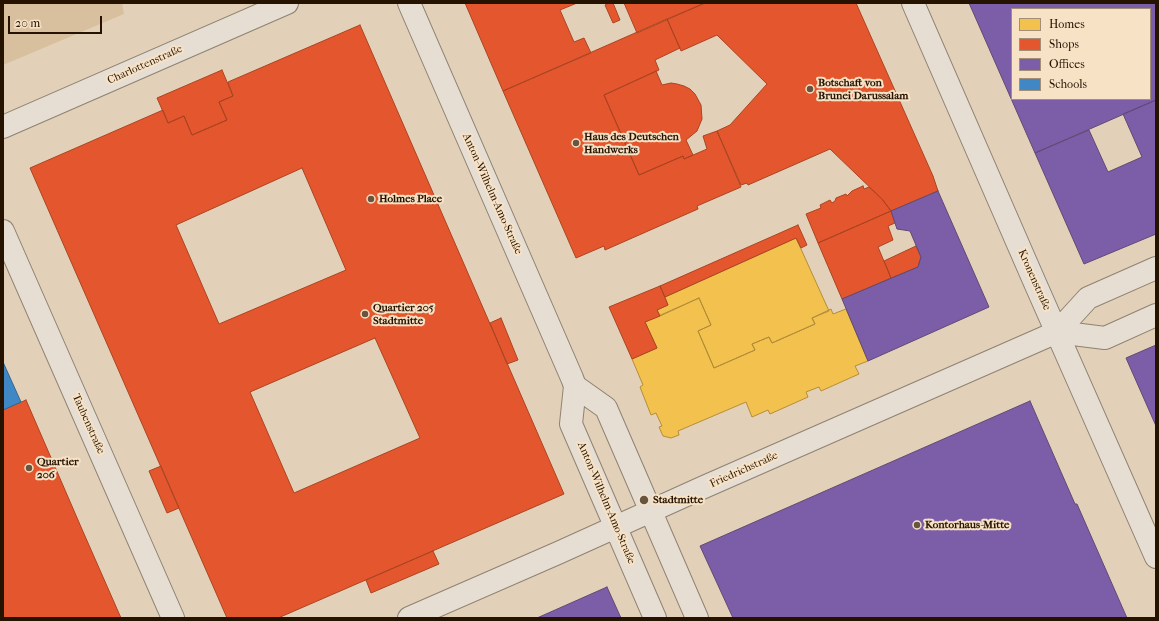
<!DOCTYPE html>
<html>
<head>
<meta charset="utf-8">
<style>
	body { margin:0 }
	#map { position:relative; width:1159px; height:621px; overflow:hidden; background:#e2d0b8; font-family:"IM FELL French Canon",serif }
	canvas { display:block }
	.frame { position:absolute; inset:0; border:4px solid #251300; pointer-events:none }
	.legend { position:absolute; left:1011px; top:8px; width:140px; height:92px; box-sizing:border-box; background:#f7e2c6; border:1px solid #a38f77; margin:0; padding:5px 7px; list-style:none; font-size:12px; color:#251300 }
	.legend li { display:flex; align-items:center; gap:8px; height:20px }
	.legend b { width:20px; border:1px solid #a38f77 }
	.scale { position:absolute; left:8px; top:16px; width:94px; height:18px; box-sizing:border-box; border:2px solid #251300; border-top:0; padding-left:5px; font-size:12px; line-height:14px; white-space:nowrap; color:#251300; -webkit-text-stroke:3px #f7e2c6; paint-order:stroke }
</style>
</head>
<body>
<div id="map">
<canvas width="1159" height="621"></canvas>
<div class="frame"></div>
<ul class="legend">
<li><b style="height:11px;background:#f2c14e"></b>Homes</li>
<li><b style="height:11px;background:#e4572e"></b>Shops</li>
<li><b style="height:11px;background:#7b5ea7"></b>Offices</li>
<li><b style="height:11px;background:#3f88c5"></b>Schools</li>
</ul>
<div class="scale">20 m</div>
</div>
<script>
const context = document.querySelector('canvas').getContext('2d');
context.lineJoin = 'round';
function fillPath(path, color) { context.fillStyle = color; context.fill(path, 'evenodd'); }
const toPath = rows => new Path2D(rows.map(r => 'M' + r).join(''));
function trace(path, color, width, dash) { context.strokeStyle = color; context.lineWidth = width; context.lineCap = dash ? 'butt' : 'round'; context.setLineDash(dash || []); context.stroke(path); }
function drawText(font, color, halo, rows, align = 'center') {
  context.font = font + ' "IM FELL French Canon",serif'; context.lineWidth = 4; context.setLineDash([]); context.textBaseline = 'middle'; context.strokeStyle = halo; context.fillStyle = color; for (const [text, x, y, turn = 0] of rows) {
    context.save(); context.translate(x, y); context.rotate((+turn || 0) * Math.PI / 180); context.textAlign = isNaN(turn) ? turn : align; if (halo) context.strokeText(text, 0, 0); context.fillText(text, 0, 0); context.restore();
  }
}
fillPath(toPath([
	[3,3,122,3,124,14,3,65]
]), '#d8c09f');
const homes = toPath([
	[796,238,829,311,812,318,815,324,772,343,769,337,752,344,755,350,714,368,698,331,711,325,699,298,660,316,657,310,668,305,665,297,796,238],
	[699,298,711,325,698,331,714,368,755,350,752,344,769,337,772,343,815,324,812,318,831,309,833,314,846,309,868,361,855,366,859,374,821,391,819,387,806,392,808,397,770,414,768,410,752,417,746,402,678,431,679,435,671,438,663,436,659,427,662,426,656,413,651,415,640,387,643,385,632,359,657,348,645,322,699,298]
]);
fillPath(homes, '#f2c14e');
trace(homes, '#b48d37', 1);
const shops = toPath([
	[465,3,577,3,560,10,574,42,584,38,591,53,503,91,465,3],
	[609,3,613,3,620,20,613,23,605,5,609,3],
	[624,3,705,3,637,33,624,3],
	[705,3,856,3,933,176,938,191,891,211,882,199,830,149,748,185,747,183,741,185,717,131,730,125,767,84,717,35,681,51,667,19,705,3],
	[667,19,680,48,655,60,659,70,604,95,639,175,683,156,684,159,707,149,703,136,717,131,741,187,697,206,698,209,605,250,604,246,576,258,503,91,667,19],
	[360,25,564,494,278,618,227,618,30,168,163,110,168,123,184,116,192,135,227,120,219,102,233,96,228,82,360,25],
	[302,168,346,270,219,324,176,225,302,168],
	[375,338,420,438,294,493,250,392,375,338],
	[222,70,233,96,219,102,227,120,192,135,184,116,168,123,157,98,222,70],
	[656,71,662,85,671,83,677,84,684,86,690,89,695,94,701,105,702,119,697,131,686,140,693,155,684,159,683,156,639,175,604,95,656,71],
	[863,186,864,189,869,187,882,199,891,211,818,243,806,214,821,208,820,205,830,200,832,203,835,201,836,198,846,194,847,196,852,191,863,186],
	[891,211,895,223,888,226,893,240,878,247,891,278,842,299,818,243,891,211],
	[798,225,807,245,801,248,796,238,665,297,660,286,798,225],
	[916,246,921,257,918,267,891,278,884,261,916,246],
	[660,286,668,305,657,310,660,316,645,322,657,348,632,359,609,307,660,286],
	[501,318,518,360,507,364,490,323,501,318],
	[26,400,81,527,121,618,3,618,3,410,26,400],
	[161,466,179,508,167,513,149,471,161,466],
	[433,551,439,564,371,593,366,580,433,551]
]);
fillPath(shops, '#e4572e');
trace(shops, '#ab4320', 1);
const offices = toPath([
	[969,3,1156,3,1156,100,1035,153,969,3],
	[1012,9,1150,9,1150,99,1012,99,1012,9],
	[1156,100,1156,234,1084,264,1035,153,1089,130,1108,172,1142,157,1123,114,1156,100],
	[938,191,989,307,868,361,842,299,918,267,921,257,910,231,897,229,891,211,938,191],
	[1156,345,1156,426,1126,358,1156,345],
	[1030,401,1075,504,1077,504,1127,618,733,618,700,546,1030,401],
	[607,587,621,618,537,618,607,587]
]);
fillPath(offices, '#7b5ea7');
trace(offices, '#614875', 1);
const schools = toPath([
	[3,362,21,402,3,410,3,362]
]);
fillPath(schools, '#3f88c5');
trace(schools, '#37658a', 1);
const minor = toPath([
	[409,3,572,378,575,386,571,424,655,618],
	[913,3,1035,283,1156,557],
	[3,127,287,3],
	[3,231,173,618],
	[1057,332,1105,338,1156,315],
	[575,386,606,408,697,618],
	[409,618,558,553,704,487,1057,332,1088,298,1156,268]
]);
trace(minor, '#8e8272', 24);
trace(minor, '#e6ded2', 22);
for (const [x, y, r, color] of [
	[810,89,4,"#675540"],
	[576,143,4,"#675540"],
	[371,199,4,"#675540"],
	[365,314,4,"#675540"],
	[29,468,4,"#675540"],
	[644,500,5,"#675540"],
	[917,525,4,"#675540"]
]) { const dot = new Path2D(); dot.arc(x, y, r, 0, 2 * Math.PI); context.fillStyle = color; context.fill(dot); trace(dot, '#f7e2c6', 1.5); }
drawText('11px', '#251300', '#f7e2c6', [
	["Charlottenstraße",145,65,-24],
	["Anton-Wilhelm-Amo-Straße",492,194,66],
	["Kronenstraße",1034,280,66],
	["Taubenstraße",88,424,66],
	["Friedrichstraße",744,470,-24],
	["Anton-Wilhelm-Amo-Straße",606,503,67]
]);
drawText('bold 11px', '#251300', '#f7e2c6', [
	["Botschaft von",818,83],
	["Brunei Darussalam",818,96],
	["Haus des Deutschen",584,137],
	["Handwerks",584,150],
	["Holmes Place",379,199],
	["Quartier 205",373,308],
	["Stadtmitte",373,321],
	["Quartier",37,462],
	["206",37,475],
	["Stadtmitte",653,500],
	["Kontorhaus-Mitte",925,525]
], 'left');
</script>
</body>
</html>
